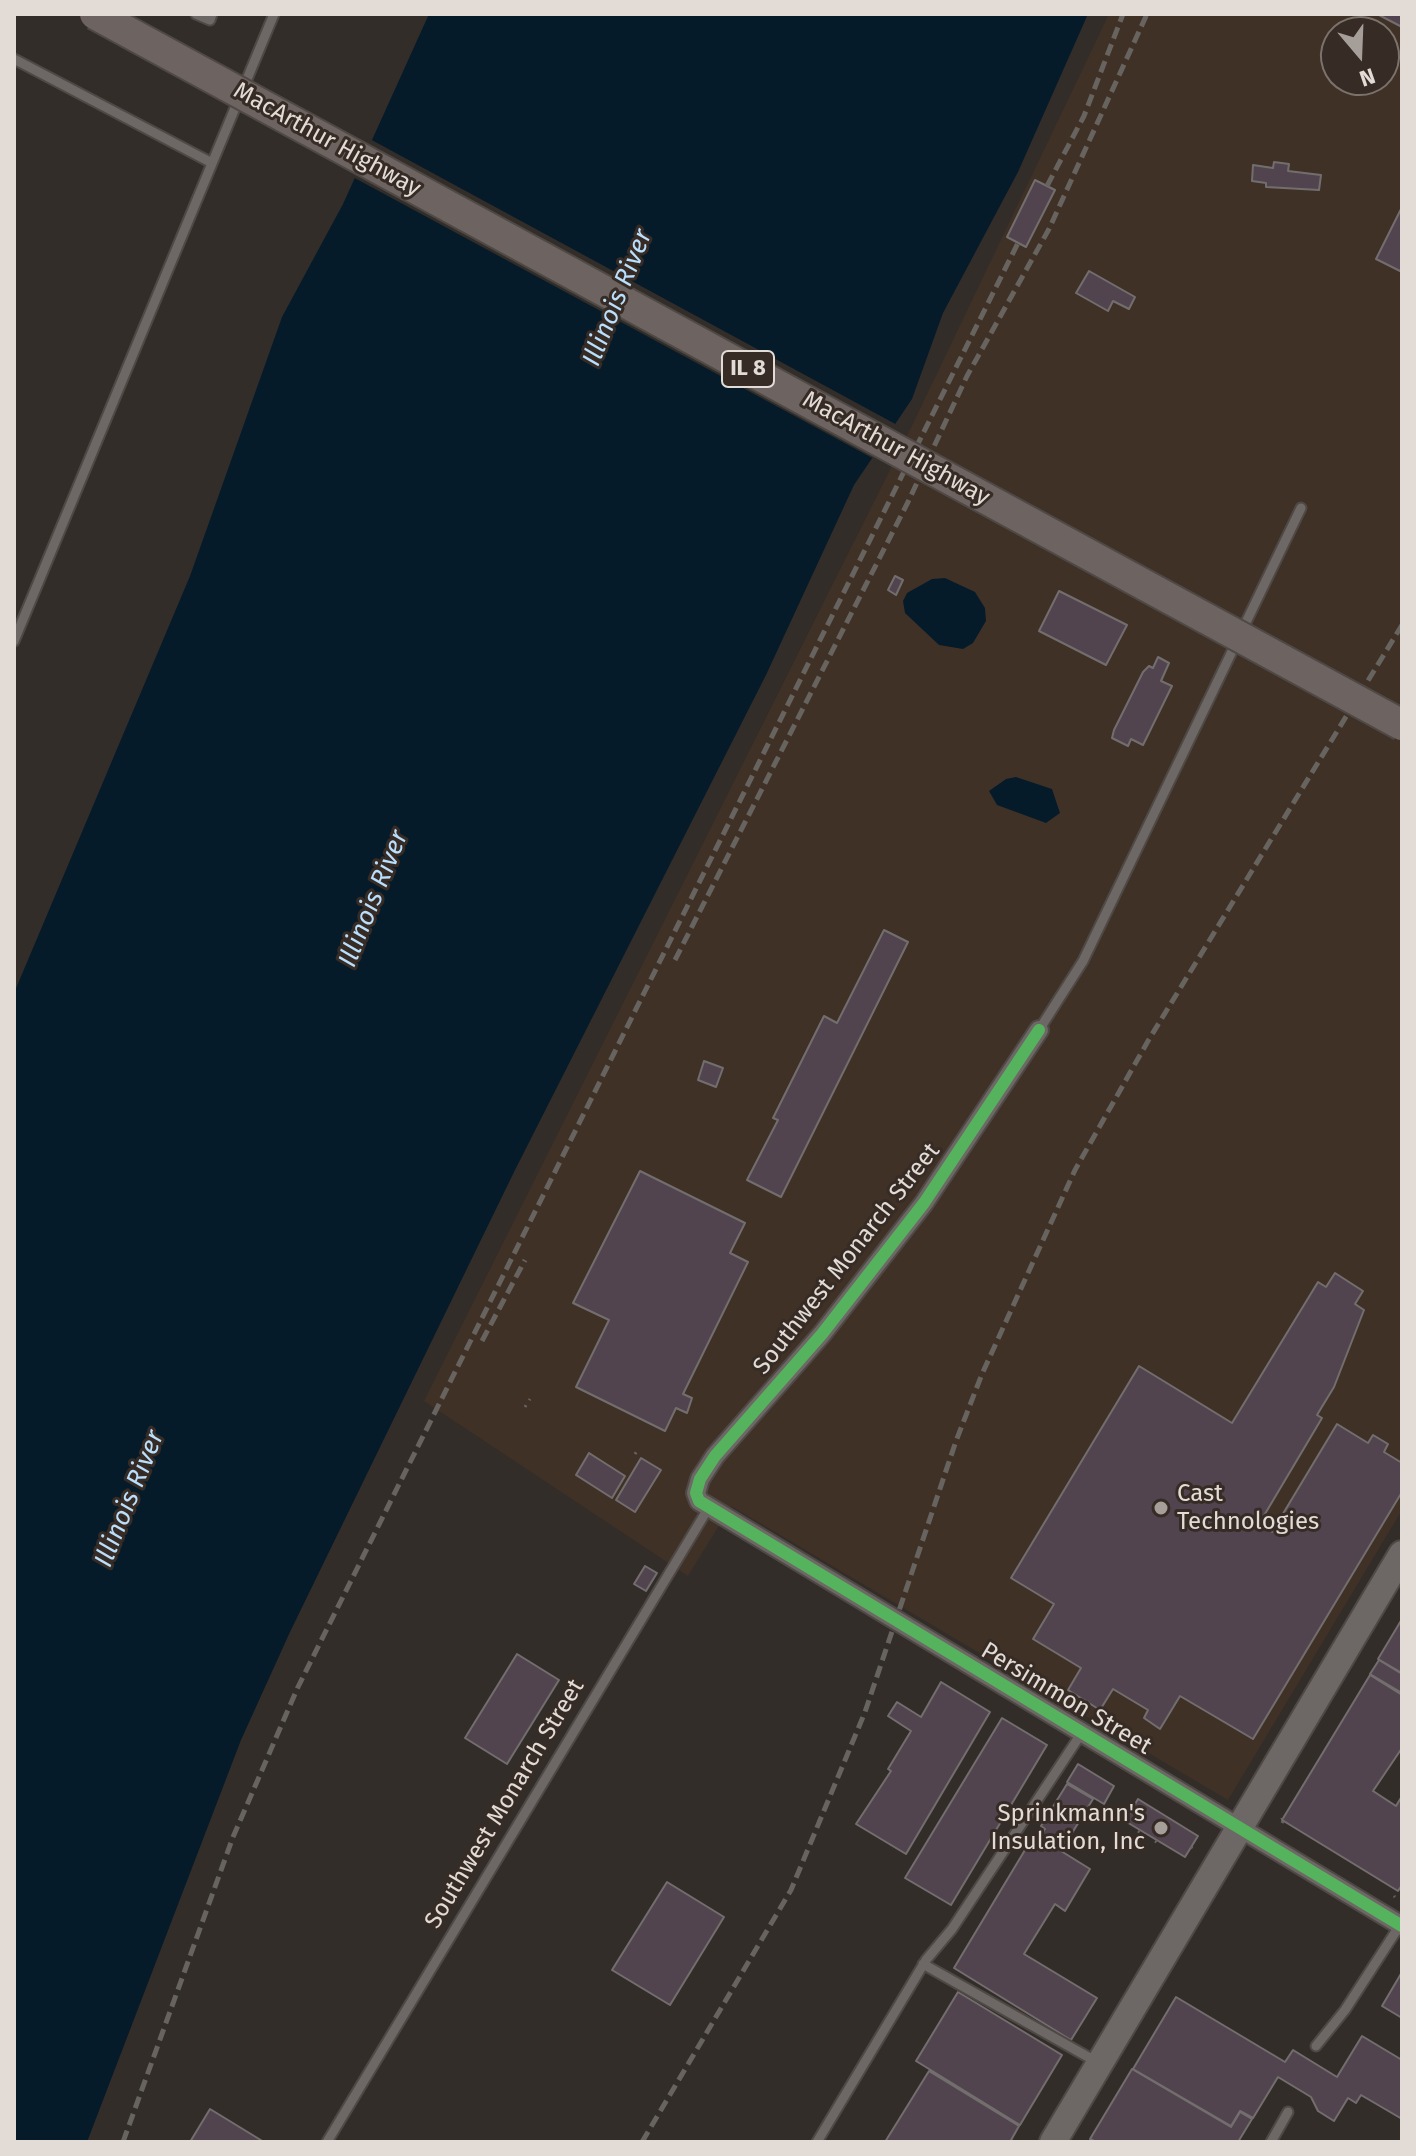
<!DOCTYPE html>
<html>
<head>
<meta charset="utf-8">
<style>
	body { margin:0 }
	#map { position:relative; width:1416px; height:2156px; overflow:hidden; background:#332d29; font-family:"Fira Sans",sans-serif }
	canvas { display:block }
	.frame { position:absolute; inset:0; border:16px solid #e2dbd6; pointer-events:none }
	.north { position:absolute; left:1320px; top:16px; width:80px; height:80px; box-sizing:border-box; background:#372c25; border:2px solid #7b726c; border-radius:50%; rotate:161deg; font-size:22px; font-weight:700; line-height:32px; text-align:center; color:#e2dbd6 }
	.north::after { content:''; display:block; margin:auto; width:28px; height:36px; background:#a59e99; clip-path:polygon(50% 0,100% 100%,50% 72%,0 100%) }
</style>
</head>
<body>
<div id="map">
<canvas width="1416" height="2156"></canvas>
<div class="frame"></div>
<div class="north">N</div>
</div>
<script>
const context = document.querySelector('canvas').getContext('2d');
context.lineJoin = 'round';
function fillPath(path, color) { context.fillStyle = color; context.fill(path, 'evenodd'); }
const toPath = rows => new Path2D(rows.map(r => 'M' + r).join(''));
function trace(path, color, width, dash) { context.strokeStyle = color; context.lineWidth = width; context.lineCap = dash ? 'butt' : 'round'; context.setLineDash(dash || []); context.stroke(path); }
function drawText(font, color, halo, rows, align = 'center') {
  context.font = font + ' "Fira Sans",sans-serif'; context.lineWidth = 6; context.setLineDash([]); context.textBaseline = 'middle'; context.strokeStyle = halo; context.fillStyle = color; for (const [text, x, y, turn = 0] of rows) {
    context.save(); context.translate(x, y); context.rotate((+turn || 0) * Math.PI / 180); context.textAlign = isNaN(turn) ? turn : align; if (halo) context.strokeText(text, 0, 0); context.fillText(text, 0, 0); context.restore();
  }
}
fillPath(toPath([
	[1109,14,1402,14,1402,1510,1228,1800,731,1506,688,1576,424,1401,909,432],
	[1336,32,1384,32,1384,80,1336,80]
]), '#403127');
fillPath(toPath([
	[429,14,1088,14,1018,172,943,313,912,399,854,485,766,675,515,1170,290,1632,241,1740,87,2142,14,2142,14,993,190,576,282,317,343,204],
	[945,578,975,592,985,608,986,621,973,643,963,649,939,645,905,613,903,601,907,593,932,579],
	[1016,777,1052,789,1060,813,1046,823,997,805,989,791,1006,779]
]), '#061b2a');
fillPath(toPath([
	[368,138,899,426,876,460,351,176]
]), '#332d29');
const building = toPath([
	[1377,14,1402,14,1402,27,1377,14],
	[1274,162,1289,164,1288,171,1321,175,1319,190,1266,187,1266,183,1252,181,1253,165,1273,168,1274,162],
	[1035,180,1055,190,1026,247,1007,237,1035,180],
	[1402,207,1402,272,1376,259,1402,207],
	[1089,271,1135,297,1129,309,1113,301,1108,311,1076,293,1089,271],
	[895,576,903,580,896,595,888,590,895,576],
	[1059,591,1127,625,1106,665,1039,631,1059,591],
	[1158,657,1169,663,1161,681,1172,686,1143,745,1131,739,1128,746,1112,738,1114,730,1143,672,1149,666,1153,668,1158,657],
	[884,930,908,942,781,1197,747,1180,778,1120,773,1118,824,1016,837,1023,884,930],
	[704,1061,723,1068,716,1087,698,1080,704,1061],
	[640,1171,745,1223,730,1253,748,1262,683,1394,692,1398,687,1413,676,1408,665,1431,576,1387,609,1320,573,1303,640,1171],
	[1335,1273,1363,1291,1355,1304,1364,1310,1334,1387,1317,1415,1322,1418,1259,1524,1272,1532,1337,1424,1368,1443,1373,1435,1388,1444,1384,1452,1402,1463,1402,1492,1253,1739,1180,1696,1160,1729,1144,1718,1148,1710,1113,1689,1100,1710,1068,1690,1081,1668,1033,1639,1054,1604,1011,1578,1139,1366,1232,1423,1318,1282,1326,1287,1335,1273],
	[589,1453,625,1476,612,1498,576,1475,589,1453],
	[641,1458,661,1470,635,1512,616,1500,641,1458],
	[645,1566,657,1573,646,1591,634,1584,645,1566],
	[1402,1619,1402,1673,1378,1659,1402,1619],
	[517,1654,559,1680,507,1764,465,1738,517,1654],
	[1379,1660,1402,1674,1402,1693,1370,1674,1379,1660],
	[1370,1675,1402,1695,1402,1748,1373,1791,1396,1806,1402,1796,1402,1885,1398,1891,1282,1820,1370,1675],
	[941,1682,990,1712,906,1854,856,1824,891,1771,888,1769,911,1731,888,1716,897,1702,921,1717,941,1682],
	[1002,1718,1047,1745,951,1905,905,1878,1002,1718],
	[1078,1764,1114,1786,1104,1804,1067,1782,1078,1764],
	[1067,1784,1093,1799,1061,1851,1090,1869,1065,1911,1055,1904,1024,1954,1097,1998,1071,2040,954,1968,1034,1835,1039,1838,1045,1829,1041,1826,1067,1784],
	[1138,1799,1198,1836,1185,1857,1125,1821,1138,1799],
	[667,1882,724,1917,670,2005,612,1970,667,1882],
	[1402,1972,1402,2018,1382,2006,1402,1972],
	[958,1992,1062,2055,1020,2125,916,2061,958,1992],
	[1176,1997,1285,2062,1293,2050,1337,2077,1362,2036,1402,2060,1402,2119,1361,2095,1356,2103,1348,2098,1334,2121,1318,2111,1311,2097,1278,2077,1253,2118,1240,2111,1231,2126,1133,2069,1176,1997],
	[1132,2069,1231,2127,1240,2112,1252,2119,1238,2142,1096,2142,1090,2139,1132,2069],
	[929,2071,1019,2126,1010,2142,885,2142,929,2071],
	[210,2109,264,2142,190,2142,210,2109]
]);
fillPath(building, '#51444e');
trace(building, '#736e6e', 2);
const lane = toPath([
	[196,14,210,20,212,14],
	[14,59,212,163],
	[14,641,274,14],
	[1039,1030,1083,961,1301,508],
	[923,1964,1097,2062],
	[1316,2046,1345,2010,1400,1925],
	[327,2142,709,1507],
	[817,2142,926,1960,952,1929,1081,1734],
	[1271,2142,1288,2112]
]);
const street = toPath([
	[1039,1030,924,1203,822,1334,715,1456,700,1479,696,1493,699,1501,1402,1926]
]);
const secondary = toPath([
	[1053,2142,1402,1554]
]);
trace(lane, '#4f4946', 13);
trace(street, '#4f4946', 22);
trace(secondary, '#4f4946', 30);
trace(toPath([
	[525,1407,530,1399],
	[635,1454,639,1448],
	[1282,1818,1282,1819],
	[1122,1821,1125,1816],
	[1282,1823,1283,1821],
	[1138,1831,1144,1835],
	[1155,1841,1161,1845],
	[1191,1847,1194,1849],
	[1394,1896,1395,1897]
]), '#696461', 3, [2, 6]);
trace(lane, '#6d6865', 9);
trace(street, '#6d6865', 18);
trace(secondary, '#6d6865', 26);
trace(toPath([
	[1047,186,1084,116,1123,14],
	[675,960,908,502,967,376,1049,229,1147,14],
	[482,1341,525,1260],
	[123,2142,233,1837,298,1687,1018,243],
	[642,2142,791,1890,865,1712,956,1441,982,1374,1075,1170,1148,1041,1402,625]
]), '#67635f', 5, [12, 6]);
const primaryBridge = toPath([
	[95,14,1402,725]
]);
trace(primaryBridge, '#4f4946', 34, []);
trace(primaryBridge, '#6d6360', 30);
trace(toPath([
	[1039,1030,924,1203,822,1334,715,1456,700,1479,696,1493,699,1501,1402,1926]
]), '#56b35d', 12);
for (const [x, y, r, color] of [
	[1161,1508,8,"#a59e99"],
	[1161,1828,8,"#a59e99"]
]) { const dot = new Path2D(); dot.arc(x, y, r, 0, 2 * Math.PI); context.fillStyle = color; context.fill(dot); trace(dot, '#372c25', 3); }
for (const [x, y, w] of [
	[748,369,52]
]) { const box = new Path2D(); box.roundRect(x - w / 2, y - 18, w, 36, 6); context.fillStyle = '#372c25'; context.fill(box); trace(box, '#e2dbd6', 2); }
drawText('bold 22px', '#e2dbd6', null, [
	["IL 8",748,369]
]);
drawText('24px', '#e2dbd6', '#372c25', [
	["MacArthur Highway",327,140,29],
	["MacArthur Highway",896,449,29],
	["Southwest Monarch Street",847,1259,-52],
	["Persimmon Street",1066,1699,31],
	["Southwest Monarch Street",505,1804,-59]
]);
drawText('24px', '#e2dbd6', '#372c25', [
	["Cast",1177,1494],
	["Technologies",1177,1522],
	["Sprinkmann's",1145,1814,"right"],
	["Insulation, Inc",1145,1842,"right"]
], 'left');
drawText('italic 26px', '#b9dffd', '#372c25', [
	["Illinois River",618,298,-68],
	["Illinois River",374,899,-68],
	["Illinois River",130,1499,-68]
]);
</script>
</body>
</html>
